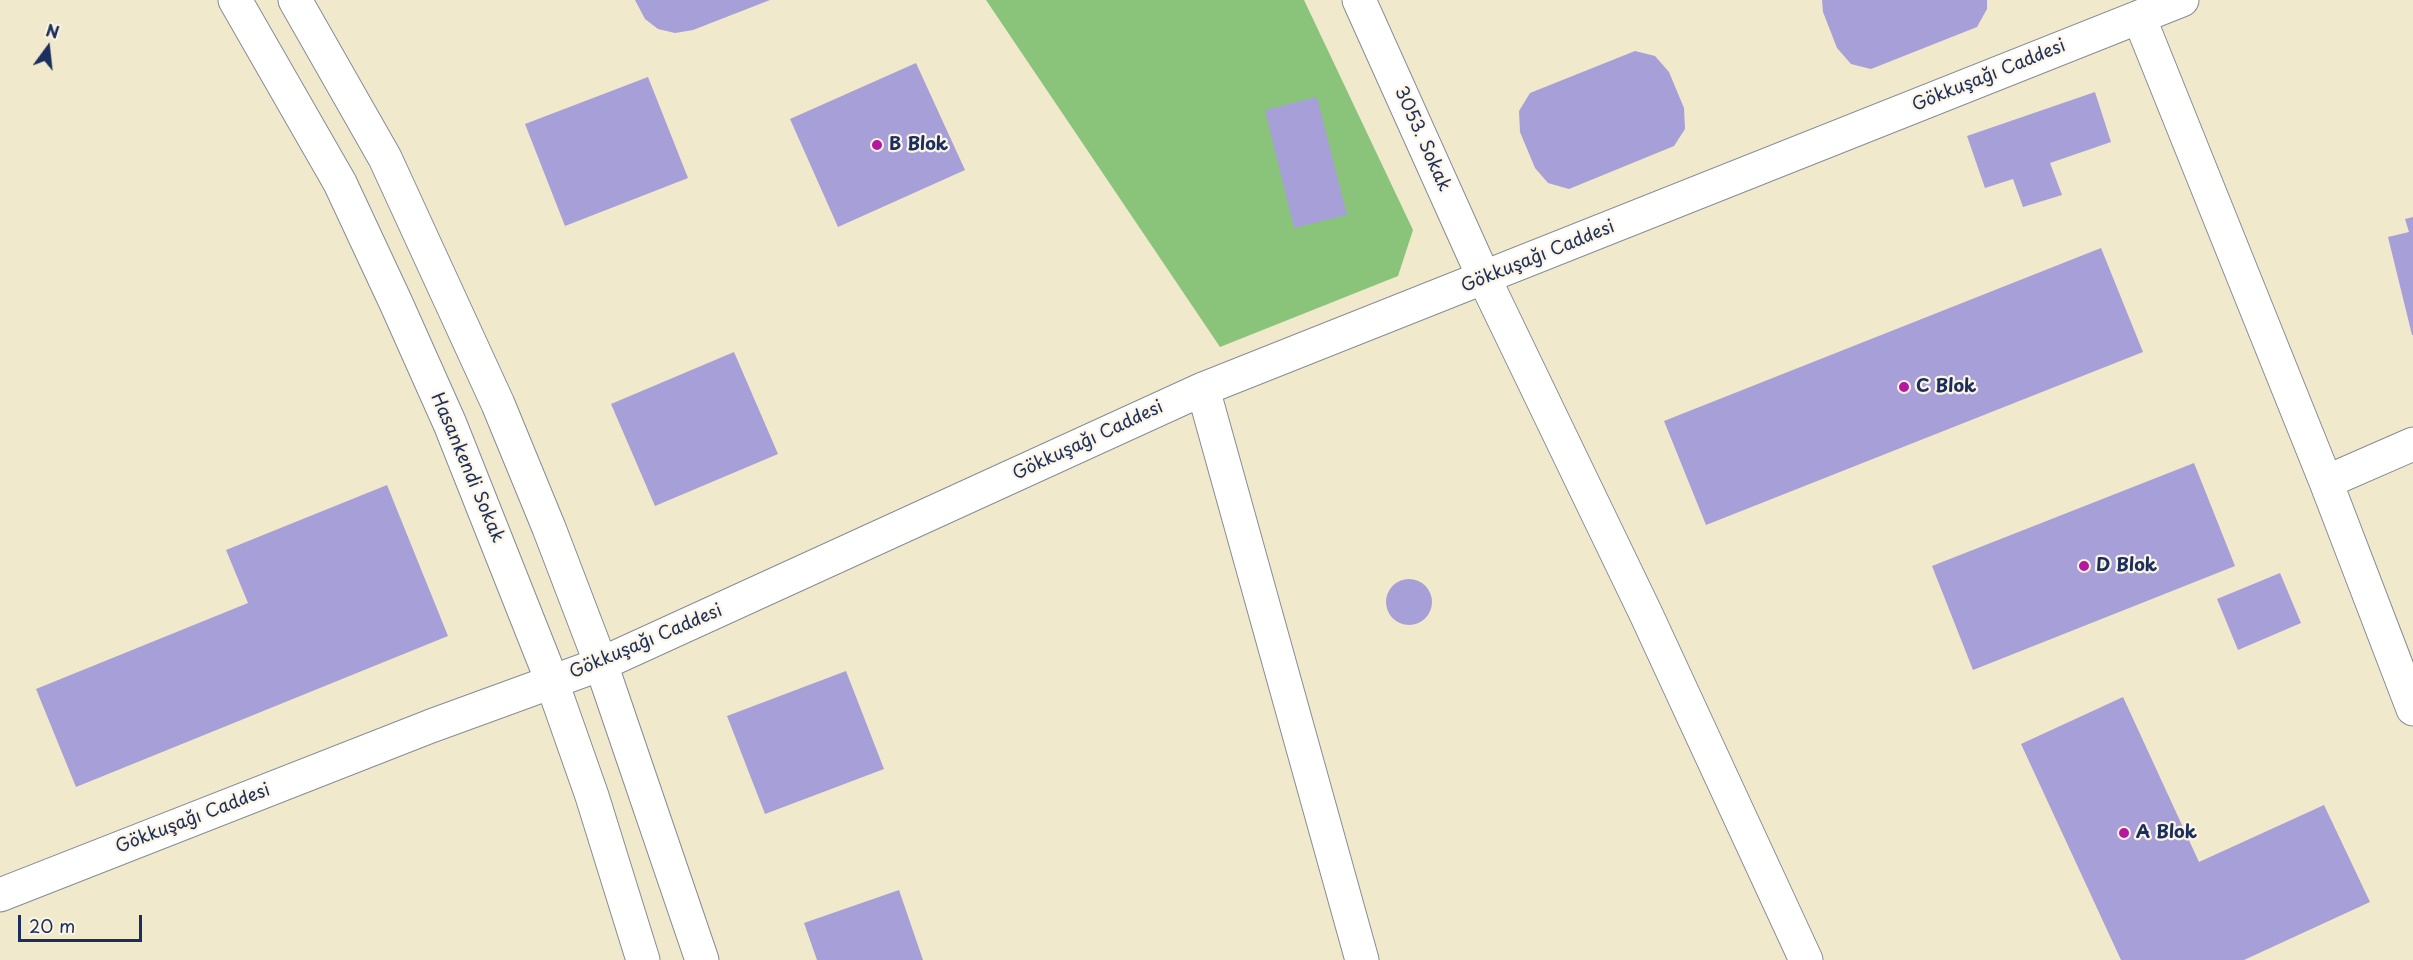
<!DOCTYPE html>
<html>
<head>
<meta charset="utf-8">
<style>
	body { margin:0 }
	#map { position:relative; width:2413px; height:960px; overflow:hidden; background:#f0e9cc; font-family:"Playpen Sans",sans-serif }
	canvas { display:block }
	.north { position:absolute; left:18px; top:18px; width:60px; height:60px; -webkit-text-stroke:4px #fcf5e5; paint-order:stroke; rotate:15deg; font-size:16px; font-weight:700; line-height:24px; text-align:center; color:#1b2f5e }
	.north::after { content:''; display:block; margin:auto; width:21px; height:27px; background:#1b2f5e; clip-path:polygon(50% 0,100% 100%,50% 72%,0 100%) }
	.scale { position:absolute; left:18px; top:915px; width:124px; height:27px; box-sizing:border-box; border:3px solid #1b2f5e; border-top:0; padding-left:8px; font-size:18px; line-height:21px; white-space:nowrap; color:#1b2f5e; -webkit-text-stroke:4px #fcf5e5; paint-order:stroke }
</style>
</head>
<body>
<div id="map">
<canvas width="2413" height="960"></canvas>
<div class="north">N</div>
<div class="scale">20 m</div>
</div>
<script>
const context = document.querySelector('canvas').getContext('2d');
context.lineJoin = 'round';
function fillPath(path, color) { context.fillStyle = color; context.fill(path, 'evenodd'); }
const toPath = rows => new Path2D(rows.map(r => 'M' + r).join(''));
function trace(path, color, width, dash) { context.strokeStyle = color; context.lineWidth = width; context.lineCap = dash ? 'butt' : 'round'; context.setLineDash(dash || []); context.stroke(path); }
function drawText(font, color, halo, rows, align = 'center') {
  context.font = font + ' "Playpen Sans",sans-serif'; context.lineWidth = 4.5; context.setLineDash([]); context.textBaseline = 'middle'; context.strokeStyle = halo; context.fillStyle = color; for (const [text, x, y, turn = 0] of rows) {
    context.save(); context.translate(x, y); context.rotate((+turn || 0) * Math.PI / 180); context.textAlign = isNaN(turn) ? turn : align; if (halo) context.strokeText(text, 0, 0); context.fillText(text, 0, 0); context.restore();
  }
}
fillPath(toPath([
	[986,0,1304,0,1413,230,1398,276,1220,347]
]), '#89c47a');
fillPath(toPath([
	[635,0,770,0,693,30,675,33,658,29,645,19],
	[1822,0,1987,0,1987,9,1977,27,1871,69,1851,64,1837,48,1823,12],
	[1635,51,1655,56,1669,72,1684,108,1685,129,1674,146,1569,189,1548,183,1535,168,1520,132,1519,111,1530,93],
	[916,63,965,170,838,227,790,119],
	[648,77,688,178,565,226,525,124],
	[2095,92,2111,142,2050,163,2062,195,2023,207,2013,179,1985,188,1967,136],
	[1317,97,1347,215,1294,228,1265,110],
	[2413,217,2413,335,2412,335,2388,237,2409,232,2405,219],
	[2101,248,2143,352,1706,525,1664,421],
	[734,352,778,454,655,506,611,404],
	[2194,463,2235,566,1973,670,1932,566],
	[387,485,448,636,76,787,36,689,248,603,226,550],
	[2280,573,2301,623,2238,650,2217,599],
	'1386 602a23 23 0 1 1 46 0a23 23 0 1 1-46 0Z',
	[846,671,884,769,765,814,727,716],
	[2123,697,2199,862,2324,805,2370,902,2244,960,2121,960,2021,744],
	[899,890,923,960,817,960,804,923]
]), '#a79fd7');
const street = toPath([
	[1359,0,1484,278,1646,614,1806,960],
	[2139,17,2326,482,2413,709],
	[1203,389,1362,960],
	[2326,482,2413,444],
	[0,895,431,726,601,664,1203,389,2182,0]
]);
const secondary = toPath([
	[235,0,340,183,396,303,450,424,548,671,592,796,643,960],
	[295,0,385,158,498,404,549,528,601,664,702,960]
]);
trace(street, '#868c95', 35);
trace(secondary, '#868c95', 35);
trace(street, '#fff', 33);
trace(secondary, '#fff', 33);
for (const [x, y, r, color] of [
	[877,145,6,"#b5179e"],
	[1904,387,6,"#b5179e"],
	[2084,566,6,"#b5179e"],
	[2124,833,6,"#b5179e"]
]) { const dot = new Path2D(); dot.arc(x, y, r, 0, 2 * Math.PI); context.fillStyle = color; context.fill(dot); trace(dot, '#fcf5e5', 2); }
drawText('18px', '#1b2f5e', '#fcf5e5', [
	["Gökkuşağı Caddesi",1989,76,-22],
	["3053. Sokak",1422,139,66],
	["Gökkuşağı Caddesi",1538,257,-22],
	["Gökkuşağı Caddesi",1088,441,-25],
	["Hasankendi Sokak",467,468,67],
	["Gökkuşağı Caddesi",646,642,-23],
	["Gökkuşağı Caddesi",193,819,-21]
]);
drawText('bold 18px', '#1b2f5e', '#fcf5e5', [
	["B Blok",889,145],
	["C Blok",1916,387],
	["D Blok",2096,566],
	["A Blok",2136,833]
], 'left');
</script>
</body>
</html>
